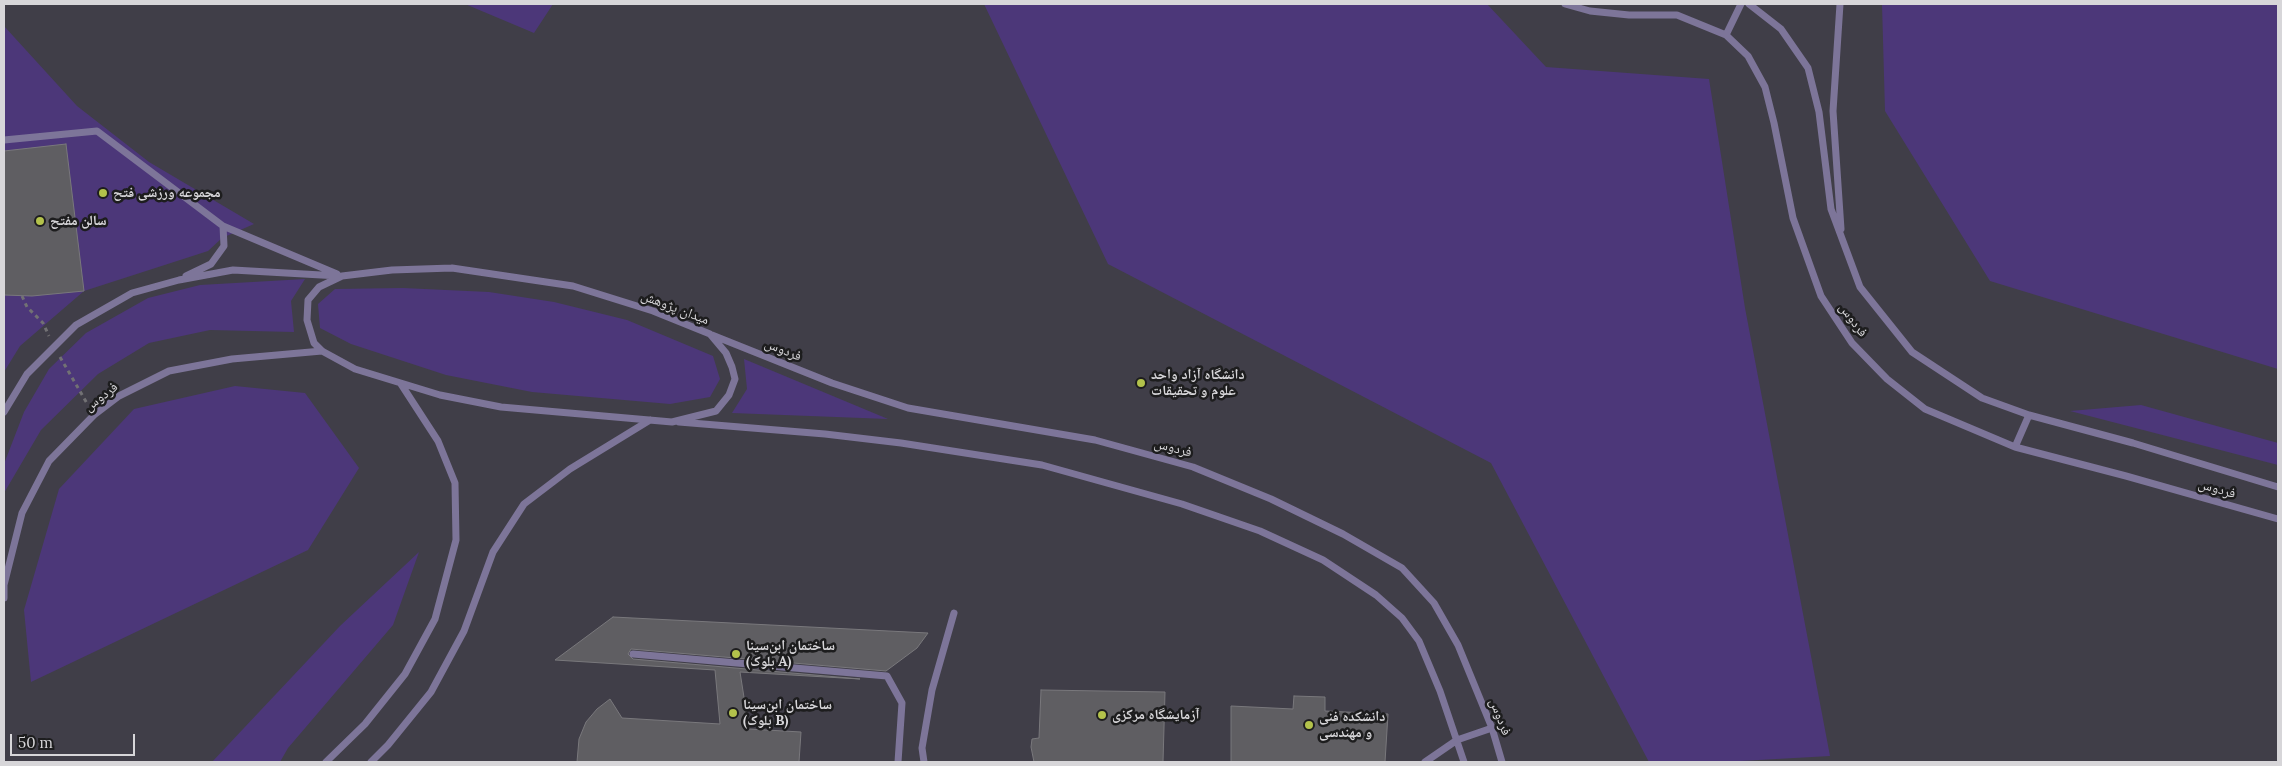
<!DOCTYPE html>
<html>
<head>
<meta charset="utf-8">
<style>
	body { margin:0 }
	#map { position:relative; width:2282px; height:766px; overflow:hidden; background:#363539; font-family:Lora,serif }
	canvas { display:block }
	.frame { position:absolute; inset:0; border:5px solid #d7d6d9; pointer-events:none }
	.scale { position:absolute; left:10px; top:734px; width:125px; height:22px; box-sizing:border-box; border:2px solid #d7d6d9; border-top:0; padding-left:6px; font-size:15px; line-height:18px; white-space:nowrap; color:#d7d6d9; -webkit-text-stroke:4px #1d1d1e; paint-order:stroke }
</style>
</head>
<body>
<div id="map">
<canvas width="2282" height="766"></canvas>
<div class="frame"></div>
<div class="scale">50 m</div>
</div>
<script>
const context = document.querySelector('canvas').getContext('2d');
context.lineJoin = 'round';
function fillPath(path, color) { context.fillStyle = color; context.fill(path, 'evenodd'); }
const toPath = rows => new Path2D(rows.map(r => 'M' + r).join(''));
function trace(path, color, width, dash) { context.strokeStyle = color; context.lineWidth = width; context.lineCap = dash ? 'butt' : 'round'; context.setLineDash(dash || []); context.stroke(path); }
function drawText(font, color, halo, rows, align = 'center') {
  context.font = font + ' Lora,"Noto Naskh Arabic",serif'; context.lineWidth = 5; context.setLineDash([]); context.textBaseline = 'middle'; context.strokeStyle = halo; context.fillStyle = color; for (const [text, x, y, turn = 0] of rows) {
    context.save(); context.translate(x, y); context.rotate((+turn || 0) * Math.PI / 180); context.textAlign = isNaN(turn) ? turn : align; if (halo) context.strokeText(text, 0, 0); context.fillText(text, 0, 0); context.restore();
  }
}
fillPath(toPath([
	[4,4,2278,4,2278,762,4,762]
]), '#403e48');
fillPath(toPath([
	[465,4,553,4,534,33],
	[984,4,1487,4,1546,67,1709,79,1745,308,1830,756,1723,762,1649,762,1491,463,1108,264],
	[1882,4,2278,4,2278,369,1990,281,1885,111],
	[4,26,77,106,149,162,254,224,222,238,208,251,84,291,20,346,4,372],
	[305,279,291,301,294,332,210,330,149,343,98,374,41,430,4,493,4,464,24,412,49,369,86,333,148,298,200,285],
	[403,288,489,292,554,302,627,320,713,356,720,379,710,397,670,404,532,392,446,375,351,344,320,328,318,304,335,289],
	[744,359,888,419,732,413,747,389],
	[235,386,305,393,359,468,308,550,31,682,24,610,59,489,134,409],
	[2141,405,2278,443,2278,465,2070,411],
	[419,552,393,625,288,748,280,762,212,762,340,626]
]), '#4c3779');
const building = toPath([
	[66,144,84,291,32,296,4,295,4,151,66,144],
	[613,617,928,633,917,648,886,671,631,649,628,654,633,659,860,679,740,672,749,729,801,732,799,762,577,762,579,739,586,722,597,709,610,699,622,718,720,724,715,670,555,660,613,617],
	[1041,690,1165,692,1163,762,1034,762,1031,747,1032,739,1039,738,1041,690],
	[1294,696,1325,697,1325,711,1388,714,1385,762,1231,762,1231,706,1293,709,1294,696]
]);
fillPath(building, '#5f5e62');
trace(building, '#79787c', 1);
trace(toPath([
	[22,296,27,307,43,323,49,336],
	[60,357,88,405]
]), '#727174', 3, [4, 4]);
trace(toPath([
	[1565,4,1590,11,1629,15,1677,15,1726,35,1748,56,1765,87,1774,123,1793,218,1821,296,1852,343,1887,379,1925,409,2015,447,2126,476,2278,519],
	[1749,4,1781,29,1808,68,1819,112,1831,209,1860,287,1912,352,1982,398,2029,415,2133,443,2278,487],
	[1840,4,1833,111,1841,229],
	[1726,35,1741,4],
	[4,140,97,131,223,226,224,246,211,264,186,276],
	[223,226,337,274],
	[452,268,573,286,653,311,710,334,726,353,732,367,735,379,729,395,716,411,672,422,501,407,440,395,355,369,322,351,314,343,307,320,308,300,319,287,342,276,392,270,452,268],
	[712,335,832,383,908,408,1095,440,1193,467,1271,499,1343,534,1402,568,1434,603,1458,645,1492,728,1502,762],
	[4,412,27,374,76,325,132,293,179,280,233,270,339,276],
	[679,422,825,434,901,443,1042,465,1182,504,1260,531,1323,560,1376,595,1402,618,1419,641,1440,691,1464,762],
	[2015,447,2029,415],
	[4,598,4,585,22,513,49,461,94,415,119,396,169,371,232,359,322,351],
	[633,654,887,676,902,703,898,762],
	[326,762,365,724,405,674,435,619,456,540,455,483,438,441,401,384],
	[371,762,388,745,431,692,464,631,493,552,524,504,570,469,650,420],
	[924,762,922,748,932,690,954,613],
	[1425,762,1457,740,1492,728]
]), '#7d7599', 7);
for (const [x, y, r, color] of [
	[103,193,5,"#b3c24b"],
	[40,221,5,"#b3c24b"],
	[1141,383,5,"#b3c24b"],
	[736,654,5,"#b3c24b"],
	[733,713,5,"#b3c24b"],
	[1102,715,5,"#b3c24b"],
	[1309,725,5,"#b3c24b"]
]) { const dot = new Path2D(); dot.arc(x, y, r, 0, 2 * Math.PI); context.fillStyle = color; context.fill(dot); trace(dot, '#1d1d1e', 2); }
drawText('bold 14px', '#d7d6d9', '#1d1d1e', [
	["مجموعه ورزشی فتح",113,193],
	["سالن مفتح",50,221],
	["دانشگاه آزاد واحد",1151,375],
	["علوم و تحقیقات",1151,391],
	["ساختمان ابن‌سینا",746,646],
	["(بلوک A)",746,662],
	["ساختمان ابن‌سینا",743,705],
	["(بلوک B)",743,721],
	["آزمایشگاه مرکزی",1112,715],
	["دانشکده فنی",1319,717],
	["و مهندسی",1319,733]
], 'left');
drawText('14px', '#d7d6d9', '#1d1d1e', [
	["میدان پژوهش",675,308,21],
	["فردوس",1853,320,54],
	["فردوس",783,350,22],
	["فردوس",101,397,-37],
	["فردوس",1173,448,15],
	["فردوس",2217,489,16],
	["فردوس",1500,717,69]
]);
</script>
</body>
</html>
